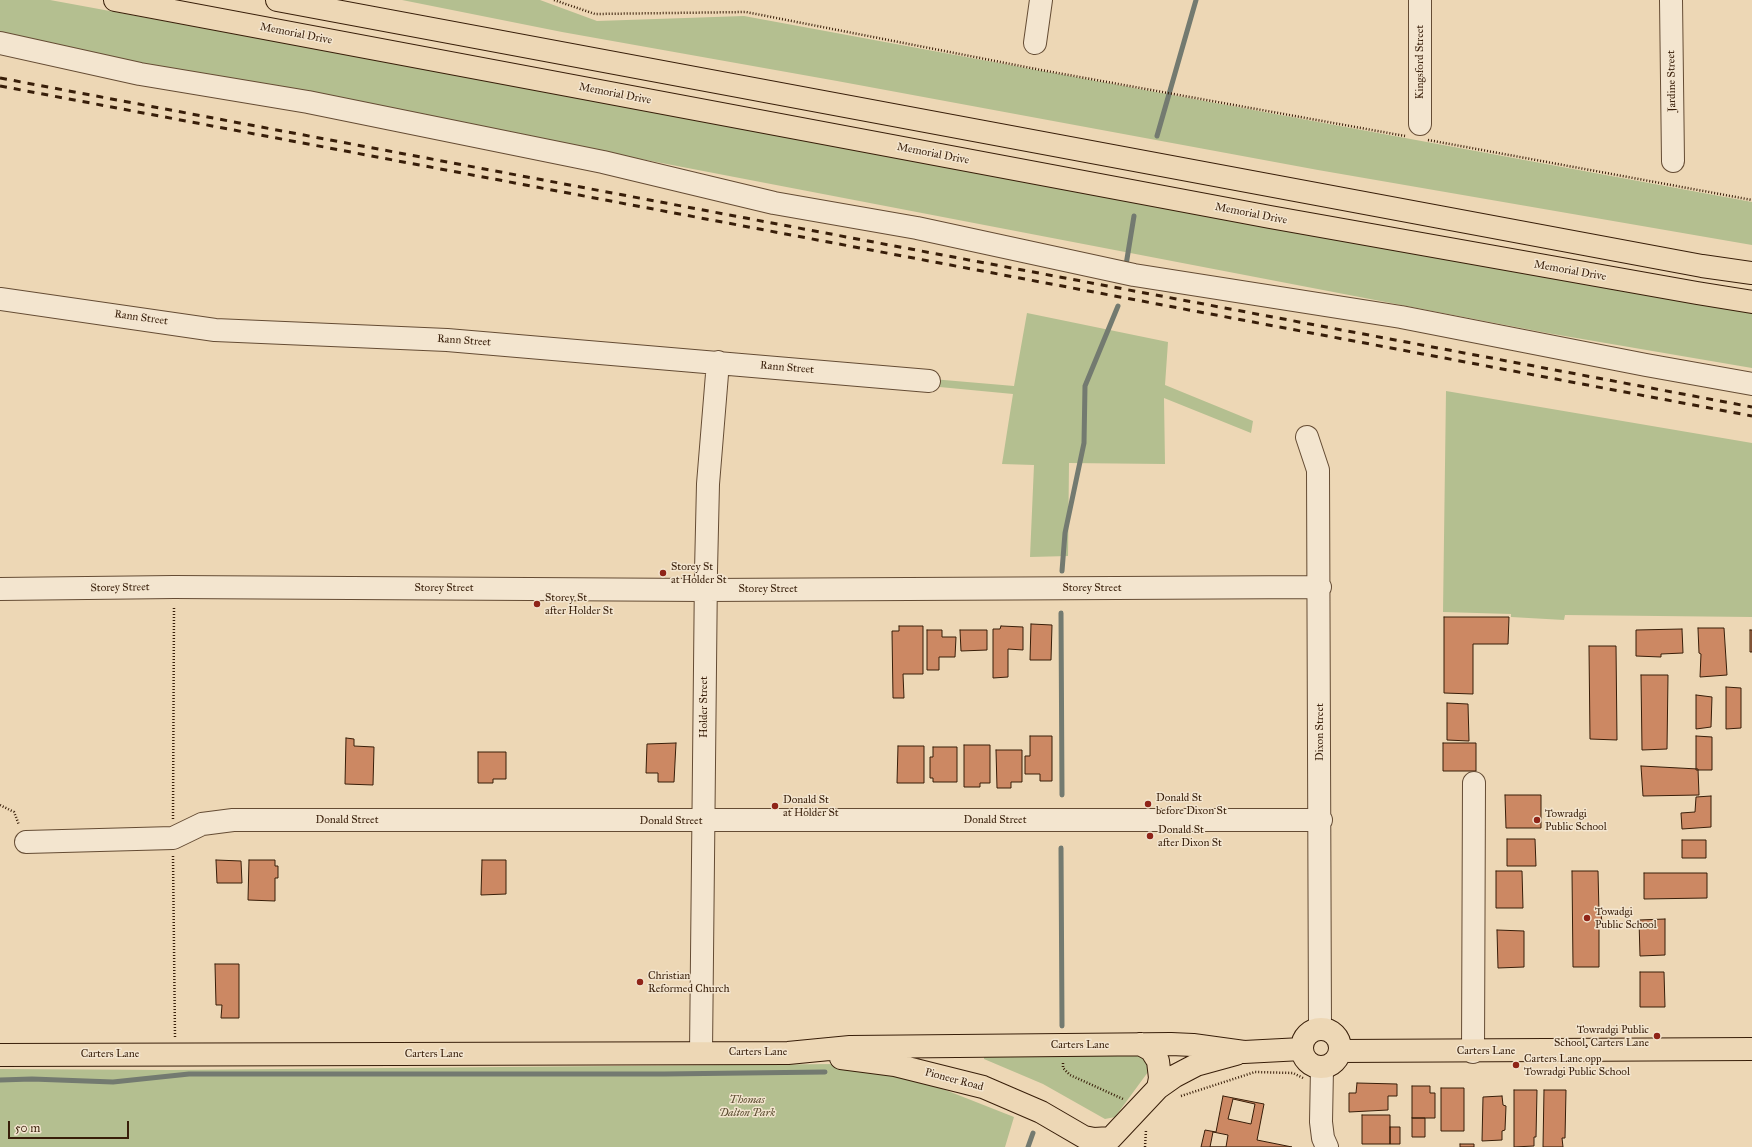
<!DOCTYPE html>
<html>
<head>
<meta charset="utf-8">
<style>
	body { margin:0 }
	#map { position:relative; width:1752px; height:1147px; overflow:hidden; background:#edd7b5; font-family:"IM FELL Great Primer",serif }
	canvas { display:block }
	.scale { position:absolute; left:8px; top:1121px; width:121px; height:18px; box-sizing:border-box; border:2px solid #381e09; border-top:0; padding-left:5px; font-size:12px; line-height:14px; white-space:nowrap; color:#381e09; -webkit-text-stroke:3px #f3e5cf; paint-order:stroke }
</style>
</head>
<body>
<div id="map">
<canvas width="1752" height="1147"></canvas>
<div class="scale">50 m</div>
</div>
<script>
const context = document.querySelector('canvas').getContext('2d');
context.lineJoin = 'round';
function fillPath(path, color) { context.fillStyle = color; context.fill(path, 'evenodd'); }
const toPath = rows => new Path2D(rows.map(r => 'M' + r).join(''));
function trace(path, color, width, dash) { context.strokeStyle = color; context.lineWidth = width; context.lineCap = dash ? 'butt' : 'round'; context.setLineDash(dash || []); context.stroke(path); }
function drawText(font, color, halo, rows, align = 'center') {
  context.font = font + ' "IM FELL Great Primer",serif'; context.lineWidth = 3; context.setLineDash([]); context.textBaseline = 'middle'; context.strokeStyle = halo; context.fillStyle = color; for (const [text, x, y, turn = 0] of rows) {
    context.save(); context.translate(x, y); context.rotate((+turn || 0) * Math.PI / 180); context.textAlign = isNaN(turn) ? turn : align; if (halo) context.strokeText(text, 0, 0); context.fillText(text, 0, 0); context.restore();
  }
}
fillPath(toPath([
	[0,0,50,0,1752,313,1752,368,1547,333,0,36],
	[402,0,540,0,597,21,744,16,1752,202,1752,245,1318,170,837,81,562,32],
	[1027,313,1168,342,1165,385,1253,421,1251,433,1164,398,1165,464,1069,463,1068,556,1030,557,1034,465,1002,464,1013,394,929,386,932,379,1014,386],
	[1446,391,1752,443,1752,617,1565,615,1564,620,1511,617,1511,614,1443,612],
	[1133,1054,1142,1058,1149,1068,1148,1072,1115,1117,1105,1119,1043,1084,984,1059,984,1055],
	[837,1064,910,1076,1014,1117,1005,1147,0,1147,0,1069,170,1070]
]), '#b4bf90');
trace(toPath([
	[1157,136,1196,0],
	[1126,265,1134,216],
	[1062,571,1065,533,1084,443,1085,386,1118,306],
	[1061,613,1062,795],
	[1061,848,1062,1026],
	[0,1080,32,1079,113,1082,189,1074,664,1074,825,1072],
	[1028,1147,1033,1133]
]), '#737a70', 5);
const building = toPath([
	[1444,617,1509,617,1508,644,1473,644,1473,694,1444,693,1444,617],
	[1031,624,1052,625,1051,660,1030,660,1031,624],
	[899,626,923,626,923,674,903,674,904,698,893,698,892,631,899,631,899,626],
	[1001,626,1023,627,1023,650,1008,649,1008,677,993,678,993,629,1000,629,1001,626],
	[1698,628,1724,628,1727,675,1700,677,1701,654,1699,653,1698,628],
	[1682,629,1683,653,1661,654,1661,657,1636,656,1636,630,1682,629],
	[927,630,942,630,942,637,956,637,955,657,939,657,939,670,927,670,927,630],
	[960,630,987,630,987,650,961,651,960,630],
	[1750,630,1752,630,1752,652,1750,652,1750,630],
	[1589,646,1616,646,1617,740,1590,739,1589,646],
	[1641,675,1668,675,1667,749,1642,750,1641,675],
	[1726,687,1741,688,1741,728,1726,729,1726,687],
	[1696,695,1712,697,1711,727,1696,729,1696,695],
	[1447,703,1468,704,1469,741,1447,740,1447,703],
	[1030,736,1052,736,1052,781,1040,781,1040,774,1025,774,1025,756,1030,756,1030,736],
	[1696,736,1712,737,1712,770,1696,770,1696,736],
	[346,738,354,739,354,746,374,747,373,785,345,784,346,738],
	[676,743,674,782,658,782,658,773,646,773,647,744,676,743],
	[1443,743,1476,743,1476,771,1443,771,1443,743],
	[964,745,990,745,990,783,980,783,980,787,964,787,964,745],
	[898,746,924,746,924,783,897,783,898,746],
	[933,747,957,747,957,782,933,782,933,778,930,778,930,757,933,757,933,747],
	[996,750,1022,750,1022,782,1011,782,1011,788,997,788,996,750],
	[478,752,506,752,506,779,493,779,493,783,478,783,478,752],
	[1641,766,1698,769,1699,795,1643,796,1641,766],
	[1505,795,1541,795,1541,828,1506,828,1505,795],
	[1711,796,1711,827,1682,829,1681,813,1695,812,1696,797,1711,796],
	[1507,839,1535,839,1536,866,1507,866,1507,839],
	[1682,840,1706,840,1706,858,1682,858,1682,840],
	[216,860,241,861,242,883,217,883,216,860],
	[249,860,275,860,275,866,278,866,278,878,275,878,275,901,248,900,249,860],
	[482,860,506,860,506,894,481,895,482,860],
	[1496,871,1522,871,1523,908,1496,908,1496,871],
	[1572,871,1598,871,1599,913,1601,913,1602,923,1599,923,1599,967,1573,967,1572,871],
	[1644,873,1707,873,1707,898,1644,899,1644,873],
	[1665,919,1665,955,1640,956,1639,920,1665,919],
	[1497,930,1524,931,1524,967,1498,968,1497,930],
	[215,964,239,964,239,1018,221,1018,222,1005,216,1005,215,964],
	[1640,972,1664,972,1665,1007,1640,1007,1640,972],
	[1357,1083,1397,1084,1397,1096,1388,1096,1388,1110,1349,1112,1349,1093,1356,1093,1357,1083],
	[1412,1086,1430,1086,1430,1093,1435,1093,1435,1118,1412,1118,1412,1086],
	[1441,1088,1464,1088,1464,1131,1441,1131,1441,1088],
	[1514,1090,1537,1090,1536,1137,1534,1137,1534,1146,1514,1147,1514,1090],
	[1544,1090,1566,1090,1565,1138,1562,1138,1563,1147,1543,1147,1544,1090],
	[1223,1096,1264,1104,1257,1140,1292,1147,1201,1147,1205,1130,1216,1132,1223,1096],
	[1502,1096,1503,1105,1506,1106,1505,1130,1502,1131,1502,1140,1482,1141,1483,1097,1502,1096],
	[1233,1099,1255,1104,1251,1124,1228,1119,1233,1099],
	[1362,1115,1390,1115,1390,1144,1362,1144,1362,1115],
	[1412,1118,1425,1118,1425,1137,1412,1137,1412,1118],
	[1390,1127,1400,1127,1400,1144,1390,1144,1390,1127],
	[1213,1132,1228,1135,1226,1147,1210,1147,1213,1132],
	[1460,1144,1474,1144,1474,1147,1460,1147,1460,1144]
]);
fillPath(building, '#cc8863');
trace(building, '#381e09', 1);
const minor = toPath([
	[1671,0,1673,161],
	[0,43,140,74,308,102,603,162,774,203,917,228,1134,275,1401,317,1646,365,1752,384],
	[1035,43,1041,0],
	[1420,124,1420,0],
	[0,299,215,330,447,340,929,381],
	[1307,437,1318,470,1320,1029],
	[0,589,174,587,705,590,1320,587],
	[26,842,173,838,202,824,233,820,1321,820],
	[701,1052,706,571,708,484,718,362],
	[1473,1052,1474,783],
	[1322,1068,1321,1122,1323,1138,1327,1147]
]);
const major = toPath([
	'1302 1048a19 19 0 1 1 38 0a19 19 0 1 1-38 0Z',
	[1140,1044,1151,1050,1158,1061,1160,1078,1158,1088],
	[1340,1051,1752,1049],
	[0,1055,788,1053,850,1047,1171,1044,1193,1045,1244,1052,1302,1049],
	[841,1058,895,1065,983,1087,1041,1112,1084,1137,1094,1139,1111,1138],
	[1111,1138,1158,1088,1175,1076,1196,1065,1236,1054]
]);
const highway = toPath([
	[115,0,1270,217,1697,293,1752,302],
	[277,0,1702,266,1752,273]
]);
trace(minor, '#654c34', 24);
trace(major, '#381e09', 24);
trace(highway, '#381e09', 24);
trace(toPath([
	[554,0,595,14,746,12,1041,70,1405,136],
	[1428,140,1752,200],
	[0,805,14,812,19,825],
	[173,819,174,606],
	[173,856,175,1037],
	[1063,1063,1063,1068,1070,1075,1123,1099],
	[1181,1096,1255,1072,1293,1073,1303,1078],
	[1145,1147,1146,1130]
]), '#381e09', 2.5, [1, 2]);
trace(minor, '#f3e5cf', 22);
trace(major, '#edd7b5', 22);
trace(highway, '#edd7b5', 22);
trace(toPath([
	[0,78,1752,407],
	[0,86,1752,416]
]), '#381e09', 3, [7, 7]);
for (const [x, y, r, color] of [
	[663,573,4,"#8f2418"],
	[537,604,4,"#8f2418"],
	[1148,804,4,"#8f2418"],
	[775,806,4,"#8f2418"],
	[1537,820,4,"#8f2418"],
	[1150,836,4,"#8f2418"],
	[1587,918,4,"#8f2418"],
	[640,982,4,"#8f2418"],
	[1657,1036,4,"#8f2418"],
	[1516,1065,4,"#8f2418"]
]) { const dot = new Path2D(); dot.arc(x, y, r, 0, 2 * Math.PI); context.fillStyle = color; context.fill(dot); trace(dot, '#f3e5cf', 1.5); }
drawText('11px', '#381e09', '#f3e5cf', [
	["Memorial Drive",296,34,11],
	["Kingsford Street",1420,62,-90],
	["Jardine Street",1672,81,-91],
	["Memorial Drive",615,94,11],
	["Memorial Drive",933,154,11],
	["Memorial Drive",1251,214,11],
	["Memorial Drive",1570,271,10],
	["Rann Street",141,318,8],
	["Rann Street",464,341,4],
	["Rann Street",787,368,5],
	["Storey Street",120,588,-1],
	["Storey Street",444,588],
	["Storey Street",1092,588],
	["Storey Street",768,589],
	["Holder Street",704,707,-90],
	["Dixon Street",1320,732,-90],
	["Donald Street",347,820],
	["Donald Street",995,820],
	["Donald Street",671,821],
	["Carters Lane",1080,1045],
	["Carters Lane",1486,1051],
	["Carters Lane",758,1052],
	["Carters Lane",110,1054],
	["Carters Lane",434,1054],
	["Pioneer Road",954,1080,15]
]);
drawText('11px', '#381e09', '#f3e5cf', [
	["Storey St",671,567],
	["at Holder St",671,580],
	["Storey St",545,598],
	["after Holder St",545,611],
	["Donald St",1156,798],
	["before Dixon St",1156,811],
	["Donald St",783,800],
	["at Holder St",783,813],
	["Towradgi",1545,814],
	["Public School",1545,827],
	["Donald St",1158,830],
	["after Dixon St",1158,843],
	["Towadgi",1595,912],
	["Public School",1595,925],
	["Christian",648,976],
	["Reformed Church",648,989],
	["Towradgi Public",1649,1030,"right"],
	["School, Carters Lane",1649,1043,"right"],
	["Carters Lane opp",1524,1059],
	["Towradgi Public School",1524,1072]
], 'left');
drawText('italic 11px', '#5d4e32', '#f3e5cf', [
	["Thomas",747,1100],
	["Dalton Park",747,1113]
]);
</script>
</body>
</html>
